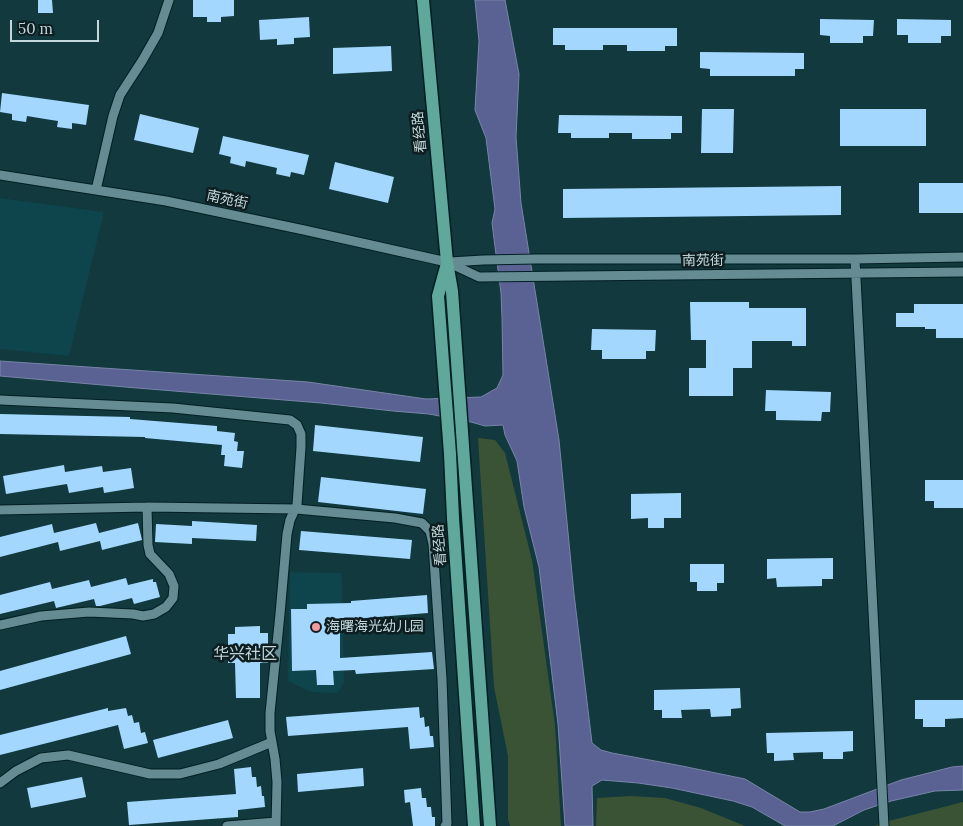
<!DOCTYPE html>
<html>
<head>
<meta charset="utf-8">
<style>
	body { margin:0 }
	#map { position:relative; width:963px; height:826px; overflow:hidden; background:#11393e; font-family:Lora,serif }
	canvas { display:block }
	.scale { position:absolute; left:10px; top:20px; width:89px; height:22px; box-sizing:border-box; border:2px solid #c3d8db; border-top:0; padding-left:6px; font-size:15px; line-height:18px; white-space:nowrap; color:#c3d8db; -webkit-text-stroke:4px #0d1d20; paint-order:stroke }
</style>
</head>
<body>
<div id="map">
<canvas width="963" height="826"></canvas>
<div class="scale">50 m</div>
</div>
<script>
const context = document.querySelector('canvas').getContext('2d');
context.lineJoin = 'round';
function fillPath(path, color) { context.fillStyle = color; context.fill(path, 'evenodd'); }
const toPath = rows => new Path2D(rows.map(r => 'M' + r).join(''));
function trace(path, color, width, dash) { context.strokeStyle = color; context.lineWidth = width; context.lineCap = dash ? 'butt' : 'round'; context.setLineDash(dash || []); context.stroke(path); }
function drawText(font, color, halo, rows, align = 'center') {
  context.font = font + ' Lora,"Noto Sans SC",serif'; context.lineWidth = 5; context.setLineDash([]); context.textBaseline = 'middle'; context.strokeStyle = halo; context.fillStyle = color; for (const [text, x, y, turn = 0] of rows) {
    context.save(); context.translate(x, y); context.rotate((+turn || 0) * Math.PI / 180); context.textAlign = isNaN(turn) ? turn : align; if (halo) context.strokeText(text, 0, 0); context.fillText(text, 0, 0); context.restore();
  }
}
fillPath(toPath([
	[0,198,104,212,69,356,0,349],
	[290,572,342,573,344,682,338,693,311,692,288,681]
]), '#0e444b');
fillPath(toPath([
	[478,438,495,440,505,453,532,560,555,725,561,826,510,826,508,819,508,756,494,687],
	[631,796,665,798,701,808,745,826,596,826,597,798],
	[963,802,963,826,875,826,881,823]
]), '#3b5335');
const water = toPath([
	[475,0,505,0,519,74,516,137,521,203,559,440,574,594,592,743,601,750,612,753,682,766,745,779,800,812,810,812,824,809,901,780,952,767,963,766,963,790,935,791,891,801,864,810,833,826,785,826,752,807,733,801,672,788,638,783,602,780,592,786,593,826,565,826,558,724,539,567,524,507,517,461,505,435,503,425,485,426,471,422,429,414,393,411,321,403,125,387,0,376,0,361,308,382,426,399,481,397,497,388,503,375,502,318,501,293,492,223,495,209,486,138,475,110,479,41,475,0]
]);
fillPath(water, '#596292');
trace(water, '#7985a8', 1);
fillPath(toPath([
	[38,0,52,0,53,13,38,13],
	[193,0,234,0,234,16,221,17,221,22,207,22,207,17,193,17],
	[309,17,310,37,294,38,294,44,277,45,277,39,260,40,259,20],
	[820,19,874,20,873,36,863,36,863,43,830,43,830,36,820,35],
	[897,19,951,20,951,36,941,36,941,43,908,43,908,35,897,35],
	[553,28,677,28,677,46,665,46,665,51,627,51,627,45,603,45,603,50,565,50,565,45,553,45],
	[391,46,392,71,333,74,333,48],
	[700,52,804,53,804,69,795,69,795,76,710,76,710,69,700,68],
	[2,93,89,105,86,125,72,123,72,129,57,127,58,121,45,119,27,116,26,122,12,120,12,114,0,112],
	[702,109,734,109,733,153,701,153],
	[840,109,926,109,926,146,840,146],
	[140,114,199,128,193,153,134,140],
	[559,115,682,116,682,133,671,133,671,139,632,139,632,133,609,133,609,138,571,138,571,133,558,133],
	[223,136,309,155,304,175,291,172,290,177,276,174,277,168,246,161,245,167,230,163,231,157,219,154],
	[335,162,394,177,388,203,329,189],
	[919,183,963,183,963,213,919,213],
	[841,186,841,215,563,218,563,189],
	[690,302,749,302,749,308,806,308,806,346,792,346,792,341,752,341,752,368,733,368,733,396,689,396,689,368,706,368,706,340,691,340],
	[914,304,963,304,963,338,936,338,936,329,925,329,925,327,896,327,896,313,914,313],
	[592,329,656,330,655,351,646,351,646,359,602,359,602,350,591,350],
	[766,390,831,392,830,412,822,412,821,421,776,420,776,411,765,411],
	[0,414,130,417,130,419,217,426,217,431,235,433,234,441,238,442,237,451,244,451,242,468,224,466,225,455,221,455,222,445,145,438,145,437,0,434],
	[315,425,423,437,420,462,313,451],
	[64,465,65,472,102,466,103,472,131,468,134,488,104,493,103,487,69,493,67,484,6,494,3,476],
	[321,477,426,489,423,514,318,502],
	[925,480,963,480,963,508,934,508,934,501,925,501],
	[681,493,681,518,664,518,664,528,648,528,648,518,631,519,631,494],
	[192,521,257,525,256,541,192,538,192,544,155,542,156,524,192,526],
	[96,523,99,533,138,523,142,540,102,550,100,541,60,551,58,542,0,557,0,537,52,524,54,533],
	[301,531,412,540,410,559,299,550],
	[833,558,833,579,822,579,822,586,777,587,776,578,767,579,767,559],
	[690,564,724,564,724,583,717,583,717,591,697,591,697,582,690,582],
	[126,578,128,585,153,579,153,582,156,582,160,597,134,604,132,598,100,606,96,606,94,599,56,608,54,601,0,614,0,595,50,582,52,589,89,580,91,587],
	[427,595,428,613,340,620,340,658,432,652,434,669,356,674,355,670,333,671,334,685,317,685,316,670,292,671,291,609,307,609,307,604,351,603,351,601],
	[260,626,260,633,268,633,268,663,260,663,260,698,236,698,235,663,228,663,228,634,235,634,235,627],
	[126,636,131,654,0,690,0,671],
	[740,688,741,708,731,709,731,716,711,717,710,709,681,710,682,718,662,718,662,710,654,710,654,690],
	[915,700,963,700,963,718,945,719,945,727,923,727,923,719,915,719],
	[419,707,420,718,424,717,425,727,429,726,430,736,433,736,434,747,410,749,408,727,288,736,286,717],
	[108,708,108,711,126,708,128,716,132,715,134,723,139,722,141,733,145,732,148,743,124,749,118,725,0,755,0,735],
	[228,720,233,738,158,758,153,740],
	[853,731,853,751,843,752,843,759,823,759,823,752,793,753,794,760,774,761,774,753,767,753,766,733],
	[251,767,252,777,256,777,257,787,261,786,262,796,264,796,265,807,238,810,238,817,129,825,127,802,236,794,234,769],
	[363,768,364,786,298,792,297,774],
	[82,777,86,797,31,808,27,788],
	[421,788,422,798,426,798,427,807,431,807,432,817,435,817,435,826,413,826,410,802,405,803,404,790]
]), '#a3d7fe');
const minor = toPath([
	[0,175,166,201,304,230,447,262,479,277,963,272],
	[96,190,113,116,120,95,142,61,158,33,169,0],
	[855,259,884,826],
	[450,262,483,260,536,259,855,259,963,257],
	[0,400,173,408,290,420,297,425,301,434,301,447,297,505,290,520,287,534,280,614,270,713,270,731,275,759,277,782,276,826],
	[0,510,147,507,296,509,395,518,422,523,430,531,433,544,442,679,447,824,445,826],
	[0,625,41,616,89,612,133,614,143,616,154,614,166,607,173,598,174,586,169,574,150,554,148,545,147,507],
	[0,783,16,771,41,758,68,755,150,774,180,774,219,764,272,742],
	[227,826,276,822]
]);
const major = toPath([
	[423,0,447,262,452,291,490,826],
	[446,267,438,296,450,454,453,518,474,826]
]);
trace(minor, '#011f23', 11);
trace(major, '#011f23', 15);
trace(minor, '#648c92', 9);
trace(major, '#5fa89b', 12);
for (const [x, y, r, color] of [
	[316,627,5,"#f49b9f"]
]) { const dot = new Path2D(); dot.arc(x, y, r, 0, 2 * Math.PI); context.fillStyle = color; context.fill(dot); trace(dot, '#0d1d20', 2); }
drawText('14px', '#c3d8db', '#0d1d20', [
	["看经路",420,132,-95],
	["南苑街",227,200,12],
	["南苑街",703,261,-1],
	["看经路",440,545,-94]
]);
drawText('14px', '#c3d8db', '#0d1d20', [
	["海曙海光幼儿园",326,627]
], 'left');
drawText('16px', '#c3d8db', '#0d1d20', [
	["华兴社区",245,654]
]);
</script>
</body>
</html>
